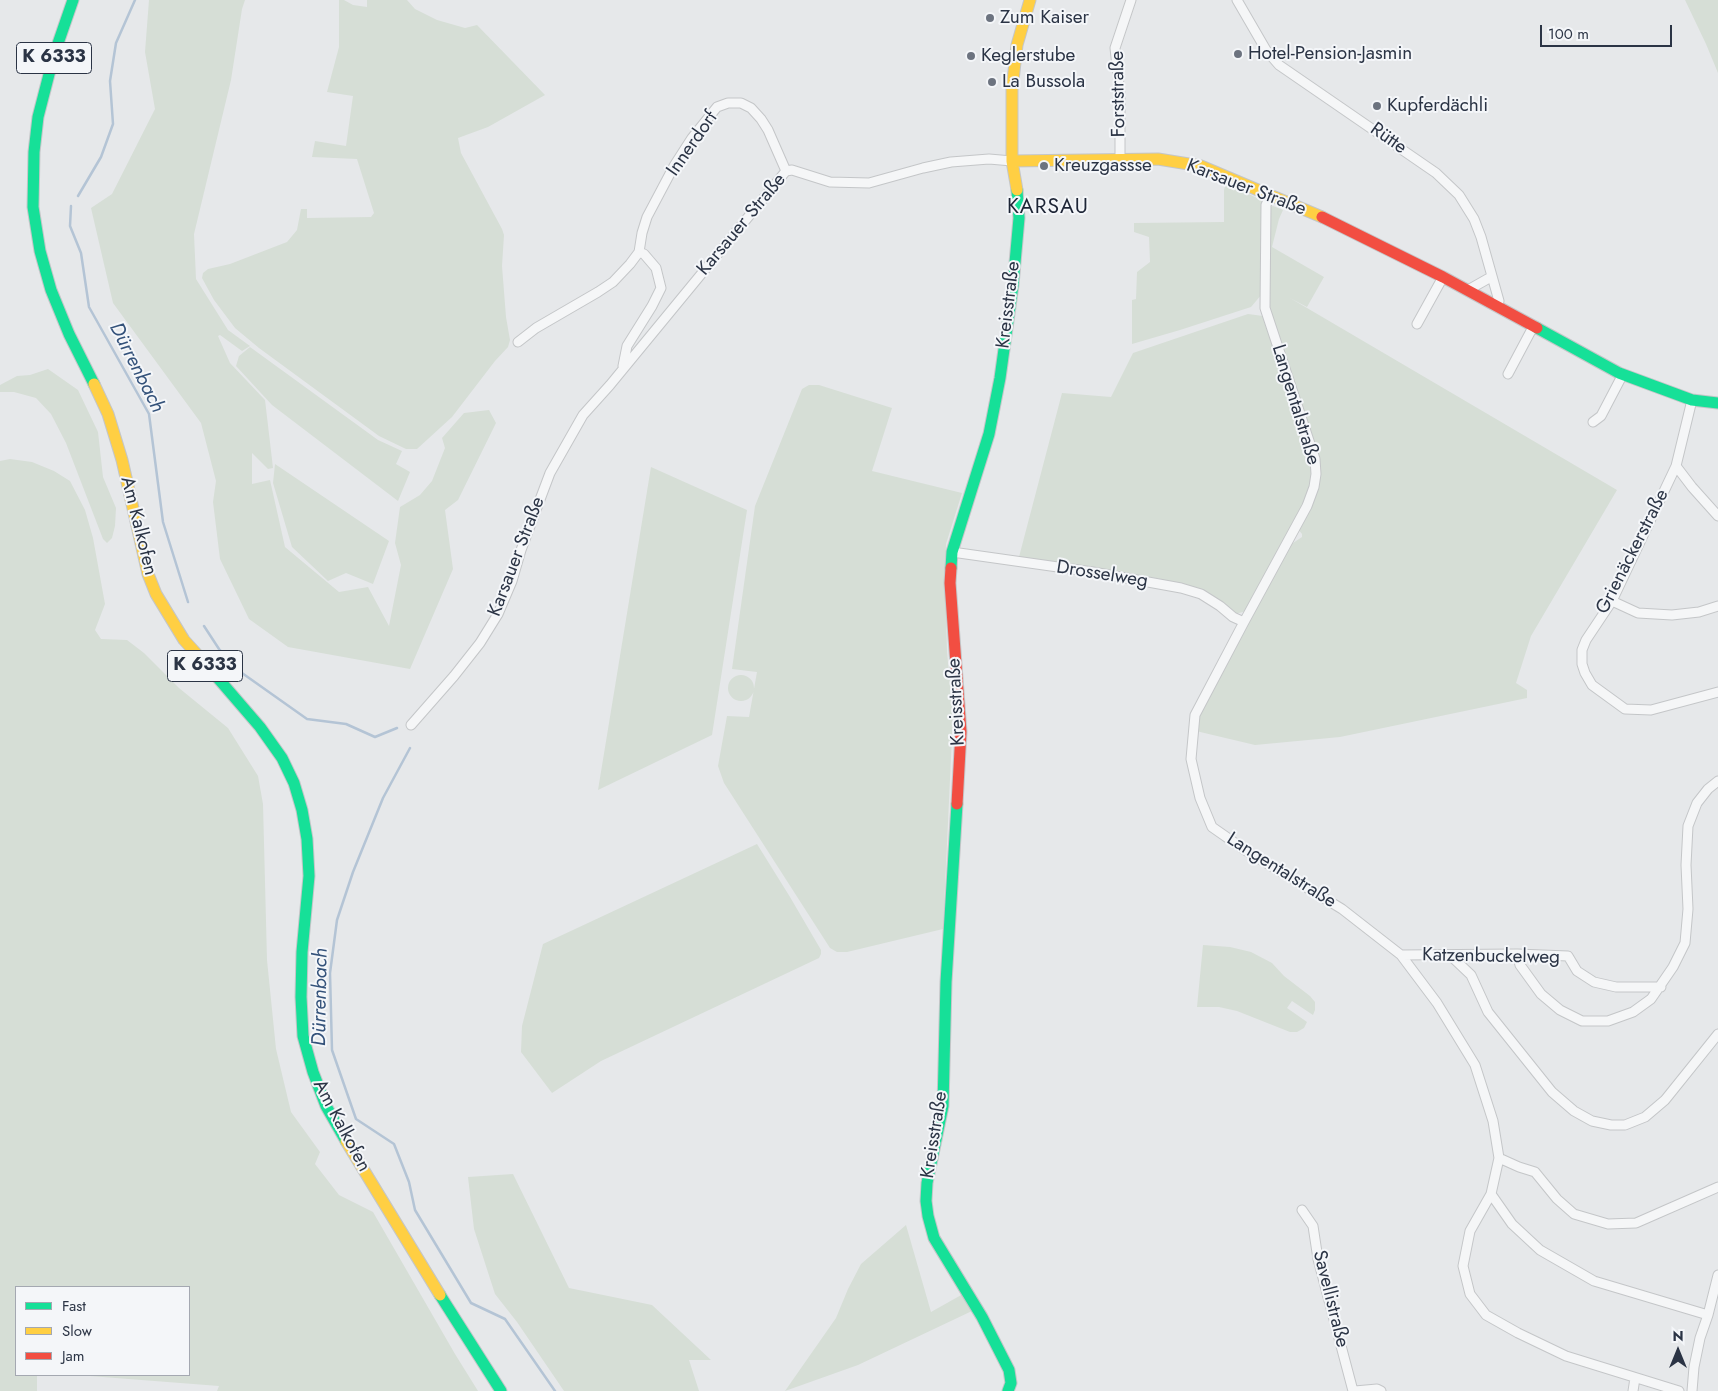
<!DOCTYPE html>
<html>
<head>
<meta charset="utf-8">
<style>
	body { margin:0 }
	#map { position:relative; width:1718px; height:1391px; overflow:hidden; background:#e6e8ea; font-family:Jost,sans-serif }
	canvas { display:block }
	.legend { position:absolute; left:15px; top:1286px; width:175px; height:90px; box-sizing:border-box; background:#f4f6f9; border:1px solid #a4a8b1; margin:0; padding:6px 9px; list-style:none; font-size:15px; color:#2b3445 }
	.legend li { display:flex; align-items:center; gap:10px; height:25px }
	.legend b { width:25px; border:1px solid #a4a8b1 }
	.north { position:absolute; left:1653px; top:1326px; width:50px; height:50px; -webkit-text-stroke:4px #f4f6f9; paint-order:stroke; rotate:0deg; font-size:14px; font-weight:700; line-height:20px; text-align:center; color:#2b3445 }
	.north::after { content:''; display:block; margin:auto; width:18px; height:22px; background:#2b3445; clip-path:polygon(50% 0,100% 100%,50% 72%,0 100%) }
	.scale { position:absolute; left:1540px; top:25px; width:132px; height:22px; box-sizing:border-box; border:2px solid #2b3445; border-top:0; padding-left:6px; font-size:15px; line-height:18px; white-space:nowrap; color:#2b3445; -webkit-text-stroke:4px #f4f6f9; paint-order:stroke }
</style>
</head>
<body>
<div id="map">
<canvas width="1718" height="1391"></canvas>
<ul class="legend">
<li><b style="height:6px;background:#16e098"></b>Fast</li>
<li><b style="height:6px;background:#ffcf43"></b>Slow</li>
<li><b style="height:6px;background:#f24e42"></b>Jam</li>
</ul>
<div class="north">N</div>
<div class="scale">100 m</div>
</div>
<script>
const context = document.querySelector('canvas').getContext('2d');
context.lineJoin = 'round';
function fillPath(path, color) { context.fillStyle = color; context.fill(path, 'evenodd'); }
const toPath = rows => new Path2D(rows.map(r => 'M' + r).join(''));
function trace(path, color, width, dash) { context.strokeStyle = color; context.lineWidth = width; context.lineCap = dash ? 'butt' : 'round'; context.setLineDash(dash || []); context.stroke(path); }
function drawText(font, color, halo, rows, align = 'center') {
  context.font = font + ' Jost,sans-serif'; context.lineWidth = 4; context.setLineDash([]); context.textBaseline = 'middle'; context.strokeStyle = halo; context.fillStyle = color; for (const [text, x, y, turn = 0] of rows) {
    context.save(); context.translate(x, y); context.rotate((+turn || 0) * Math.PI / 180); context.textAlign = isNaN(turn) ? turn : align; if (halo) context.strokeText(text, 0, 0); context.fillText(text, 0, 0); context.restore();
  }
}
fillPath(toPath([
	[149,0,245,0,242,9,231,80,194,234,196,279,228,330,250,346,242,351,220,335,218,336,230,363,265,400,273,468,268,469,252,453,252,484,270,480,285,547,339,592,368,587,389,626,401,565,395,543,400,507,420,495,432,481,445,448,442,438,464,413,489,410,496,423,458,500,445,510,453,569,410,669,288,647,249,619,220,559,213,502,216,481,201,423,113,303,91,208,112,194,155,109,145,52],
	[339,0,344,0,353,5,367,7,367,0,407,0,415,9,437,20,465,28,477,25,545,95,488,127,458,138,461,153,502,229,504,235,502,266,506,317,510,340,508,347,495,361,452,417,417,449,406,449,379,436,259,348,235,328,214,300,202,278,203,273,208,269,230,264,287,242,297,230,301,209,307,209,307,218,371,217,374,213,357,159,312,157,315,141,346,146,353,96,327,92,339,47],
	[1685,0,1718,0,1718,73,1706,44],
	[1226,183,1261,200,1263,204,1262,294,1251,307,1180,330,1132,344,1132,300,1136,299,1137,272,1150,262,1149,237,1134,232,1134,223,1224,222,1224,190],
	[1273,206,1283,210,1279,219,1272,247,1324,277,1307,307,1290,298,1617,490,1531,636,1516,683,1527,690,1527,698,1340,737,1255,745,1196,731,1200,714,1290,545,1302,537,1302,534,1298,529,1318,482,1269,313,1269,207],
	[1248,314,1263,316,1310,451,1312,478,1308,497,1249,609,1243,612,1235,614,1200,590,1156,578,1019,557,1062,393,1111,397,1133,353],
	[250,347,378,440,402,451,396,464,410,472,398,501,272,405,236,366,239,356],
	[48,369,78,390,98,432,103,477,116,508,115,526,112,538,107,543,103,539,66,443,51,414,36,398,14,392,0,392,0,385,17,376,30,375],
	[809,385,819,385,892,408,872,471,962,493,946,544,945,580,947,652,953,715,943,929,847,952,837,952,830,948,724,783,718,766,727,716,749,717,757,672,732,669,755,506,802,389],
	[10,459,32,462,54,471,70,481,85,510,93,538,105,604,95,630,101,639,127,640,144,653,179,688,228,728,258,776,263,804,267,960,276,1049,291,1112,320,1152,315,1164,339,1195,373,1212,455,1354,478,1391,217,1391,219,1386,77,1375,189,1375,189,1287,16,1287,16,1375,37,1375,37,1391,0,1391,0,461],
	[275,464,389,541,373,584,346,573,328,581,292,547,273,483],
	[651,467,747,510,712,735,598,790],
	'728 688a13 13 0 1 1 26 0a13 13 0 1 1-26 0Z',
	[757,844,790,897,821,950,821,954,819,958,601,1061,552,1093,521,1052,522,1026,543,944],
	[1203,945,1230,947,1251,952,1272,963,1284,976,1310,996,1315,1002,1315,1010,1313,1015,1292,1001,1287,1008,1307,1022,1304,1028,1297,1032,1290,1032,1237,1011,1219,1007,1197,1007],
	[513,1174,569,1288,652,1305,711,1360,689,1360,699,1391,564,1391,517,1322,495,1294,474,1229,468,1177],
	[906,1225,931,1312,963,1294,972,1311,858,1365,785,1391,836,1318,848,1289,861,1264]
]), '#d6ded6');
trace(toPath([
	[78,196,101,157,113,124,110,81,116,43,135,0],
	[71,206,70,226,81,253,89,307,149,414,163,522,188,602],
	[204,626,219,649,242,673,307,719,346,724,375,737,397,728],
	[410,748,383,798,353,872,337,920,330,973,332,1050,356,1119,394,1144,409,1182,415,1210,471,1303,505,1319,555,1391]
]), '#b4c4d5', 2.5);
const street = toPath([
	[1237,0,1266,50,1279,65,1436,173,1459,195,1474,219,1481,237,1499,301,1498,305],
	[1120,159,1120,94,1115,48,1131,0],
	[1270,196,1266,205,1265,308,1315,459,1316,474,1314,487,1307,506,1244,622,1195,715,1191,759,1200,798,1212,827,1245,850,1342,909,1401,955,1437,1003,1475,1065,1493,1121,1499,1158,1491,1194,1470,1231,1463,1266,1470,1294,1486,1315,1518,1333,1566,1356,1679,1391],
	[1468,290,1491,277],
	[1417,324,1443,277],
	[518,342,536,328,598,292,613,282,630,264,639,252,642,233,647,217,674,166,692,138,717,107,728,103,741,103,751,108,761,119,768,130,786,171],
	[623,366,627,346,652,306,661,288,656,268,644,254,639,252],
	[1508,374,1533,327],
	[1692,400,1676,466,1612,601,1586,640,1582,650,1582,664,1585,673,1592,685,1625,709,1651,710,1718,692],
	[1593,422,1601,416,1623,374],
	[1676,466,1692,487,1718,516],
	[952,552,1093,572,1181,588,1201,594,1220,606,1233,617,1244,622],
	[1612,601,1638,613,1672,615,1699,612,1718,606],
	[411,725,454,676,480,643,498,614,512,581,521,550,550,473,583,415,610,385,786,171,792,170,830,182,869,183,923,168,951,162,989,159,1012,161],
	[1517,954,1520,965,1541,994,1560,1010,1582,1021,1608,1021,1633,1012,1651,999,1673,967,1685,943,1688,909,1686,865,1688,826,1697,803,1708,789,1718,781],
	[1401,955,1517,954,1568,956,1577,971,1594,982,1616,987,1661,987],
	[1451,956,1471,975,1488,1012,1552,1092,1574,1111,1592,1121,1611,1125,1625,1125,1645,1117,1665,1100,1718,1034],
	[1499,1158,1519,1167,1535,1172,1557,1199,1574,1214,1608,1224,1636,1223,1718,1187],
	[1491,1194,1512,1224,1540,1250,1594,1281,1708,1315],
	[1302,1210,1313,1226,1318,1259,1353,1391],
	[1355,1391,1377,1389,1381,1391],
	[1633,1391,1635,1378],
	[1692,1391,1694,1367,1700,1338,1708,1315,1718,1275]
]);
const fast = toPath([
	[73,0,54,55,38,117,34,152,33,207,40,251,51,290,69,334,94,384],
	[1537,328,1619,373,1692,400,1718,403],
	[951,568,952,552,989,434,1000,378,1013,285,1019,218,1017,190],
	[204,662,260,727,282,758,294,783,302,810,307,839,309,876,302,952,301,997,303,1036,313,1072,326,1106,346,1141],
	[957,804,946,982,943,1106,927,1183,926,1201,928,1216,934,1238,982,1317,1009,1370,1011,1383,1008,1391],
	[440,1295,501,1391]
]);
const slow = toPath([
	[1012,161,1158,159,1201,166,1322,217],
	[1017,190,1012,161,1012,89,1017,45,1030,0],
	[94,384,108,414,122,460,148,574,156,594,184,640,204,662],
	[346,1141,440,1295]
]);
const jam = toPath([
	[1322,217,1443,277,1537,328],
	[951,568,950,583,961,732,957,804]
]);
trace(street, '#c4c6c8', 11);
trace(fast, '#c4c6c8', 13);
trace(slow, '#c4c6c8', 13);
trace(jam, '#c4c6c8', 13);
trace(street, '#f5f6f7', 9);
trace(fast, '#16e098', 11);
trace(slow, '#ffcf43', 11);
trace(jam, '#f24e42', 11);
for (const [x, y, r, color] of [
	[990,18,5,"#6c737f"],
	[1238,54,5,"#6c737f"],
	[971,56,5,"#6c737f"],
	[992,82,5,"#6c737f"],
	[1377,106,5,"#6c737f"],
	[1044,166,5,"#6c737f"]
]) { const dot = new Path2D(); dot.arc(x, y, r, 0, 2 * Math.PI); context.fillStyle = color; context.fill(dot); trace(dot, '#f4f6f9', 2); }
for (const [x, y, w] of [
	[54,58,75],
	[205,666,75]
]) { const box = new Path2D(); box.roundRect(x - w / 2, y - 15.5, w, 31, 4); context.fillStyle = '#f4f6f9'; context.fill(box); trace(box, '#2b3445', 1); }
drawText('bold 18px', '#2b3445', null, [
	["K 6333",54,58],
	["K 6333",205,666]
]);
drawText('19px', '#2b3445', '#f4f6f9', [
	["Zum Kaiser",1000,18],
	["Hotel-Pension-Jasmin",1248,54],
	["Keglerstube",981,56],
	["La Bussola",1002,82],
	["Kupferdächli",1387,106],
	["Kreuzgassse",1054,166]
], 'left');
drawText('19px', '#2b3445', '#f4f6f9', [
	["Forststraße",1119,94,-91],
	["Rütte",1388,139,35],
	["Innerdorf",693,144,-55],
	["Karsauer Straße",1246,188,21],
	["Karsauer Straße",742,225,-50],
	["Kreisstraße",1009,305,-83],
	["Langentalstraße",1295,405,73],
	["Am Kalkofen",138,526,76],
	["Grienäckerstraße",1633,552,-63],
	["Karsauer Straße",517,557,-69],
	["Drosselweg",1102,575,9],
	["Kreisstraße",957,702,-93],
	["Langentalstraße",1281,871,32],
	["Katzenbuckelweg",1491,957,1],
	["Am Kalkofen",341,1126,62],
	["Kreisstraße",935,1135,-81],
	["Savellistraße",1330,1299,76]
]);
drawText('italic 20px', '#34527a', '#f4f6f9', [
	["Dürrenbach",136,368,63],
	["Dürrenbach",321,997,-89]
]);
context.letterSpacing = '1px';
drawText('21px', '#1d2536', '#f4f6f9', [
	["KARSAU",1048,208]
]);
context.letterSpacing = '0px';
</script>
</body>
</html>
